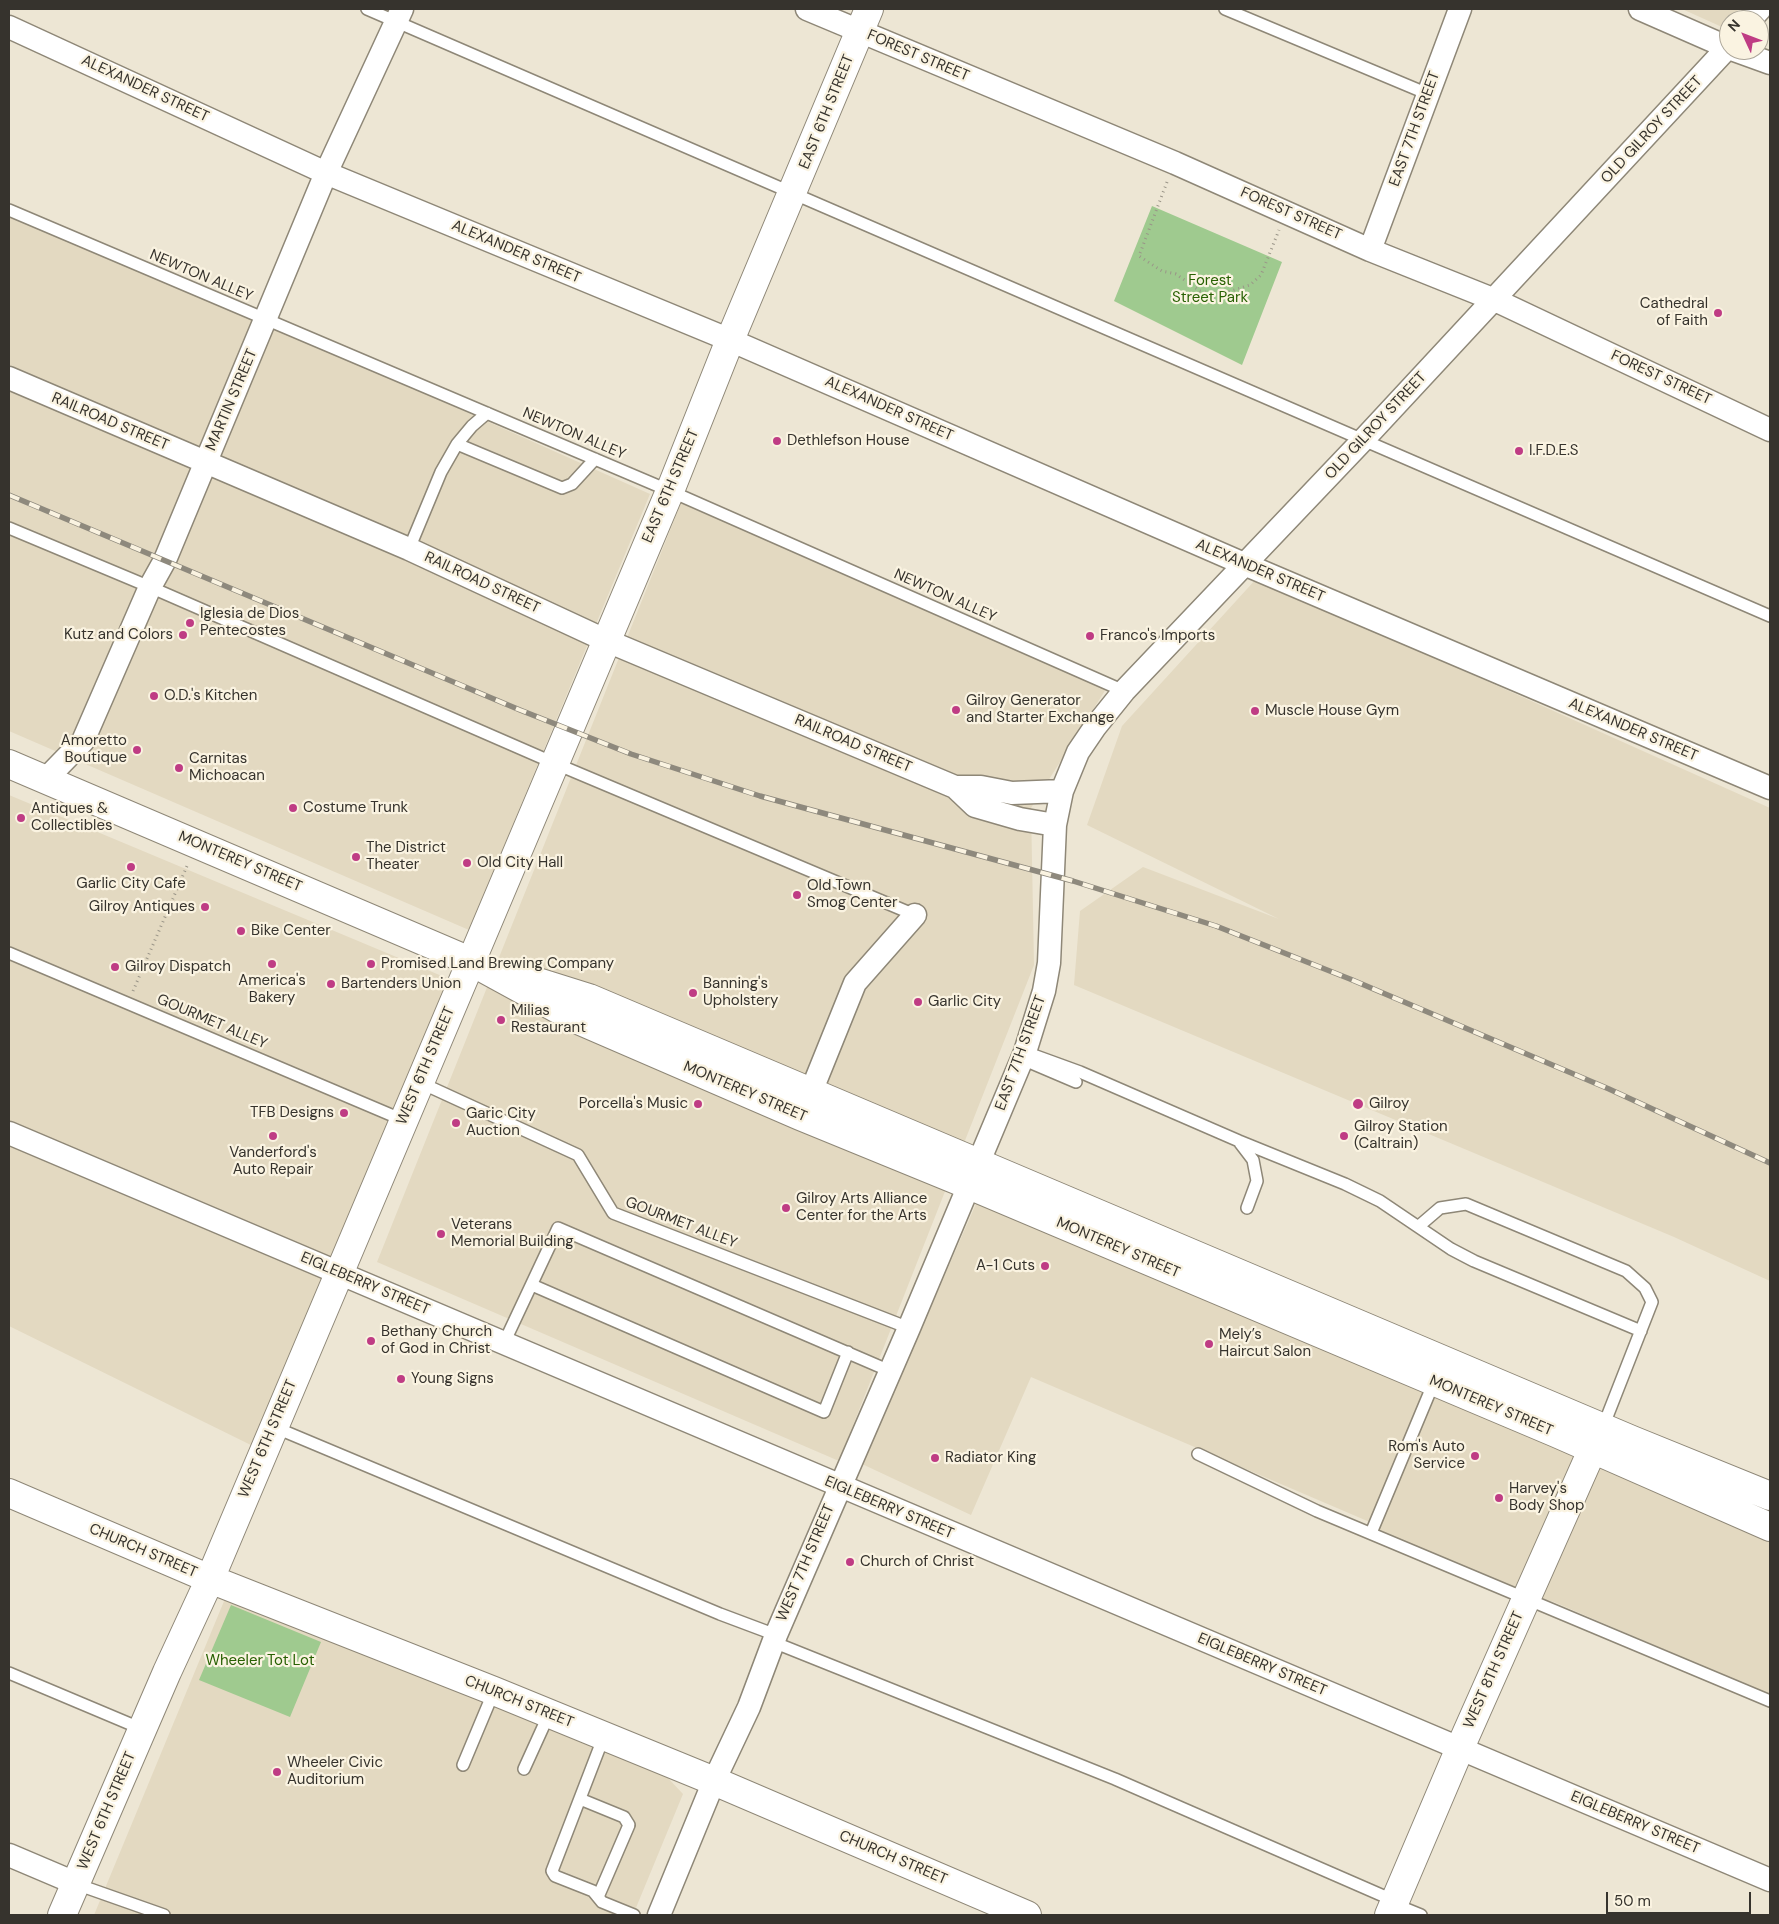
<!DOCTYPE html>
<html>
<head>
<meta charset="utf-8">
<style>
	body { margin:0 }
	#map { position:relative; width:1779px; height:1924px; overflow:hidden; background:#ede6d4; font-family:"DM Sans",sans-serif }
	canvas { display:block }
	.frame { position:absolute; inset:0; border:10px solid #36332d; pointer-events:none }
	.north { position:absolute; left:1719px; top:10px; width:50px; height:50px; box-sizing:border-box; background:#faf3e1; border:1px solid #aca699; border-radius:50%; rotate:313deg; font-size:14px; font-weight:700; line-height:20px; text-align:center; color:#36332d }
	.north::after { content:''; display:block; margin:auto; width:18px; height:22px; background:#bf3c84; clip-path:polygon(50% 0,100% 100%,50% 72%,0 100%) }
	.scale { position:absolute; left:1606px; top:1892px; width:145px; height:22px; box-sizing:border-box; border:2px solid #36332d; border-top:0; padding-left:6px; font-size:15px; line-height:18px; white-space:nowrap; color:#36332d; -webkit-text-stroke:4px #faf3e1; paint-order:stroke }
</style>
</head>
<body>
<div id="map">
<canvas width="1779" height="1924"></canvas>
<div class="frame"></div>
<div class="north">N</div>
<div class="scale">50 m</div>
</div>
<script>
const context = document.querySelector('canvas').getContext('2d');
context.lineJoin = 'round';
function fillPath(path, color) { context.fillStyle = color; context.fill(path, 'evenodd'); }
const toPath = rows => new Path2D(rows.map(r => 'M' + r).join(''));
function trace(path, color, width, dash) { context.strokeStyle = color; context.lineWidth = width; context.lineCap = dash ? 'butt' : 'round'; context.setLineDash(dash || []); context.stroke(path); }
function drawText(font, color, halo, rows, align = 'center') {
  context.font = font + ' "DM Sans",sans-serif'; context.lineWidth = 4.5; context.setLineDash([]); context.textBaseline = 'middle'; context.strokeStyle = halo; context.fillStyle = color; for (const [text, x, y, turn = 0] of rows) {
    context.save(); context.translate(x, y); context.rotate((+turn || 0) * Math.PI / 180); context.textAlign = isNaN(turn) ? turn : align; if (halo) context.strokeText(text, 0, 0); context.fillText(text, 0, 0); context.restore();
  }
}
fillPath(toPath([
	[1682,9,1739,9,1722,27],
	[9,208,650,494,469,930,9,731],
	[681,503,1106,689,1031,808,1034,965,839,1461,377,1262],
	[1257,578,1770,808,1770,1281,1674,1237,1074,985,1080,911,1143,867,1279,919,1087,825,1122,726],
	[9,795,449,979,259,1449,9,1326],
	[979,1197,1770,1540,1770,1695,1554,1602,1509,1590,1374,1538,1379,1526,1031,1377,971,1515,862,1464],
	[227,1594,667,1777,683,1794,633,1915,94,1915]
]), '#e3d9c1');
fillPath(toPath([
	[1152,206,1282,262,1242,365,1114,301],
	[231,1605,321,1642,290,1717,199,1680]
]), '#9fca8f');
const service = toPath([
	[367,9,1770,616],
	[1225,9,1428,94],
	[9,210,670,491,1124,691],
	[457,444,562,488,572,484,595,459],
	[9,528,150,587,554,763,915,915],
	[409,549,441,472,457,444,472,426,487,413],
	[9,953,403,1120],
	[1025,1052,1080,1072,1239,1141,1345,1184,1380,1201,1451,1249,1474,1261,1641,1331],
	[1022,1059,1076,1082],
	[419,1082,578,1155,613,1213,909,1328],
	[1240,1143,1253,1160,1257,1181,1247,1208],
	[1419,1226,1440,1208,1466,1204,1626,1271,1645,1288,1652,1302,1603,1427],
	[532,1285,824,1412,848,1352],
	[504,1343,558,1228,890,1371],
	[274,1427,720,1614,776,1635],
	[1198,1454,1317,1511,1770,1701],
	[1371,1533,1434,1382],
	[773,1642,1115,1779,1395,1901],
	[9,1673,142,1729],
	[604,1736,552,1871,555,1876,593,1891,602,1902,634,1915],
	[463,1765,494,1691],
	[524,1769,549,1714],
	[580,1799,624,1817,629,1825,598,1897],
	[76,1884,164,1915],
	[1394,1904,1421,1915]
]);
const minor = toPath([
	[807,9,1175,163,1370,250,1495,300,1770,430],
	[1640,9,1729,48],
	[1750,20,1760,9],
	[9,27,326,173,730,340,1244,564,1770,788],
	[1734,50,1770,63],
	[1370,250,1460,9],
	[9,378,409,549,605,640,955,787,975,806,1020,819,1055,825],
	[46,779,83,741,150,587,165,560,326,173,402,9],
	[955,787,981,787,1012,793,1062,791],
	[811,1092,855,983,915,915],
	[9,1133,1770,1880],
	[9,1855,75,1883],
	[659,1915,714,1781,749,1707,776,1635,909,1328,1025,1052,1044,991,1049,963,1055,825,1062,791,1078,752,1095,727,1124,691,1364,439,1729,46]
]);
const tertiary = toPath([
	[9,1493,210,1579,494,1691,714,1781,1027,1915],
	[62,1915,167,1672,210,1579,670,491,730,340,869,9],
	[1389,1915,1460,1748,1602,1428]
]);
const secondary = toPath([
	[9,764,470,961,578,1020,800,1116,969,1185,1556,1433,1770,1527],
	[522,977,589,998,1632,1440,1770,1496]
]);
trace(service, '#8e8777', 14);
trace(minor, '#8e8777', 25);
trace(tertiary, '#8e8777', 30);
trace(secondary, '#8e8777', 30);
trace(toPath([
	[1167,182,1139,256,1162,271,1176,274,1200,291,1218,295,1250,285,1261,275,1279,230],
	[133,991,187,866]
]), '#9a9588', 3, [1, 4]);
trace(service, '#fff', 11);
trace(minor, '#fff', 22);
trace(tertiary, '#fff', 28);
trace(secondary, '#fff', 28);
const rail = toPath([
	[9,495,520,710,631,754,760,796,1073,881,1216,926,1350,979,1609,1089,1770,1163]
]);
trace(rail, '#8e897d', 5.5);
trace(rail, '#faf3e1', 4, [11]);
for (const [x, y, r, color] of [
	[1718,313,5,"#bf3c84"],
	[777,441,5,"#bf3c84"],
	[1519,451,5,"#bf3c84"],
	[190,623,5,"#bf3c84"],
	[183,635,5,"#bf3c84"],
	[1090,636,5,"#bf3c84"],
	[154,696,5,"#bf3c84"],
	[956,710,5,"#bf3c84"],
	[1255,711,5,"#bf3c84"],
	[137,750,5,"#bf3c84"],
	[179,768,5,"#bf3c84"],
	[293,808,5,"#bf3c84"],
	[21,818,5,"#bf3c84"],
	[356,857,5,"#bf3c84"],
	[467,863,5,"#bf3c84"],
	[131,867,5,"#bf3c84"],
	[797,895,5,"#bf3c84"],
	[205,907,5,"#bf3c84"],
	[241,931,5,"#bf3c84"],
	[272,964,5,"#bf3c84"],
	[371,964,5,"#bf3c84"],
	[115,967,5,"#bf3c84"],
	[331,984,5,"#bf3c84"],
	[693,993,5,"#bf3c84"],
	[918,1002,5,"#bf3c84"],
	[501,1020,5,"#bf3c84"],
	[698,1104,5,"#bf3c84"],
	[1358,1104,6,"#bf3c84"],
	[344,1113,5,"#bf3c84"],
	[456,1123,5,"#bf3c84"],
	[273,1136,5,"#bf3c84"],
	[1344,1136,5,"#bf3c84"],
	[786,1208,5,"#bf3c84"],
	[441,1234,5,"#bf3c84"],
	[1045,1266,5,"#bf3c84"],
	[371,1341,5,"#bf3c84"],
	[1209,1344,5,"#bf3c84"],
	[401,1379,5,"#bf3c84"],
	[1475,1456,5,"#bf3c84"],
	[935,1458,5,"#bf3c84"],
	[1499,1498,5,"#bf3c84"],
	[850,1562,5,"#bf3c84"],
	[277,1772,5,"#bf3c84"]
]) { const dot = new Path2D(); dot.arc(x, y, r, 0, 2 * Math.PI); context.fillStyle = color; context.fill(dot); trace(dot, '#faf3e1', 2); }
drawText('15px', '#36332d', '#faf3e1', [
	["FOREST STREET",918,56,23],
	["ALEXANDER STREET",145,89,25],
	["EAST 6TH STREET",827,112,-68],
	["EAST 7TH STREET",1415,129,-70],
	["OLD GILROY STREET",1652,130,-47],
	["FOREST STREET",1291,214,24],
	["ALEXANDER STREET",516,252,23],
	["NEWTON ALLEY",201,276,23],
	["FOREST STREET",1661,378,25],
	["MARTIN STREET",232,400,-67],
	["ALEXANDER STREET",889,409,24],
	["RAILROAD STREET",110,422,23],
	["OLD GILROY STREET",1376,426,-47],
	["NEWTON ALLEY",574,434,23],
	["EAST 6TH STREET",671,486,-67],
	["ALEXANDER STREET",1260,571,23],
	["RAILROAD STREET",482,583,25],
	["NEWTON ALLEY",945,596,24],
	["ALEXANDER STREET",1633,730,23],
	["RAILROAD STREET",853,744,23],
	["MONTEREY STREET",240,862,23],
	["GOURMET ALLEY",212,1022,23],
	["EAST 7TH STREET",1021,1053,-70],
	["WEST 6TH STREET",426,1066,-67],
	["MONTEREY STREET",745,1092,23],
	["GOURMET ALLEY",681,1223,21],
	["MONTEREY STREET",1118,1248,23],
	["EIGLEBERRY STREET",365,1284,23],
	["MONTEREY STREET",1491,1406,23],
	["WEST 6TH STREET",268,1439,-67],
	["EIGLEBERRY STREET",889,1508,23],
	["CHURCH STREET",143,1551,23],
	["WEST 7TH STREET",806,1563,-67],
	["EIGLEBERRY STREET",1262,1665,23],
	["WEST 8TH STREET",1494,1670,-66],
	["CHURCH STREET",519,1702,22],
	["WEST 6TH STREET",107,1811,-67],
	["EIGLEBERRY STREET",1635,1823,23],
	["CHURCH STREET",893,1858,23]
]);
drawText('15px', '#286103', '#faf3e1', [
	["Forest",1210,281],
	["Street Park",1210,298],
	["Wheeler Tot Lot",260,1661]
]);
drawText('15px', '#36332d', '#faf3e1', [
	["Cathedral",1708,304,"right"],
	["of Faith",1708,321,"right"],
	["Dethlefson House",787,441],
	["I.F.D.E.S",1529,451],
	["Iglesia de Dios",200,614],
	["Pentecostes",200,631],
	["Kutz and Colors",173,635,"right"],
	["Franco's Imports",1100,636],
	["O.D.'s Kitchen",164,696],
	["Gilroy Generator",966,701],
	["and Starter Exchange",966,718],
	["Muscle House Gym",1265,711],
	["Amoretto",127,741,"right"],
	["Boutique",127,758,"right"],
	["Carnitas",189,759],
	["Michoacan",189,776],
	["Costume Trunk",303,808],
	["Antiques &",31,809],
	["Collectibles",31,826],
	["The District",366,848],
	["Theater",366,865],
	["Old City Hall",477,863],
	["Garlic City Cafe",131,884,"center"],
	["Old Town",807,886],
	["Smog Center",807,903],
	["Gilroy Antiques",195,907,"right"],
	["Bike Center",251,931],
	["Promised Land Brewing Company",381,964],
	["Gilroy Dispatch",125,967],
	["America's",272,981,"center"],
	["Bakery",272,998,"center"],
	["Bartenders Union",341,984],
	["Banning's",703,984],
	["Upholstery",703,1001],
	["Garlic City",928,1002],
	["Milias",511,1011],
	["Restaurant",511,1028],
	["Porcella's Music",688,1104,"right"],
	["Gilroy",1369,1104],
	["TFB Designs",334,1113,"right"],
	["Garic City",466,1114],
	["Auction",466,1131],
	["Gilroy Station",1354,1127],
	["(Caltrain)",1354,1144],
	["Vanderford's",273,1153,"center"],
	["Auto Repair",273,1170,"center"],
	["Gilroy Arts Alliance",796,1199],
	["Center for the Arts",796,1216],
	["Veterans",451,1225],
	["Memorial Building",451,1242],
	["A-1 Cuts",1035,1266,"right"],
	["Bethany Church",381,1332],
	["of God in Christ",381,1349],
	["Mely’s",1219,1335],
	["Haircut Salon",1219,1352],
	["Young Signs",411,1379],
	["Rom's Auto",1465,1447,"right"],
	["Service",1465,1464,"right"],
	["Radiator King",945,1458],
	["Harvey's",1509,1489],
	["Body Shop",1509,1506],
	["Church of Christ",860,1562],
	["Wheeler Civic",287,1763],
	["Auditorium",287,1780]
], 'left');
</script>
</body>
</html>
